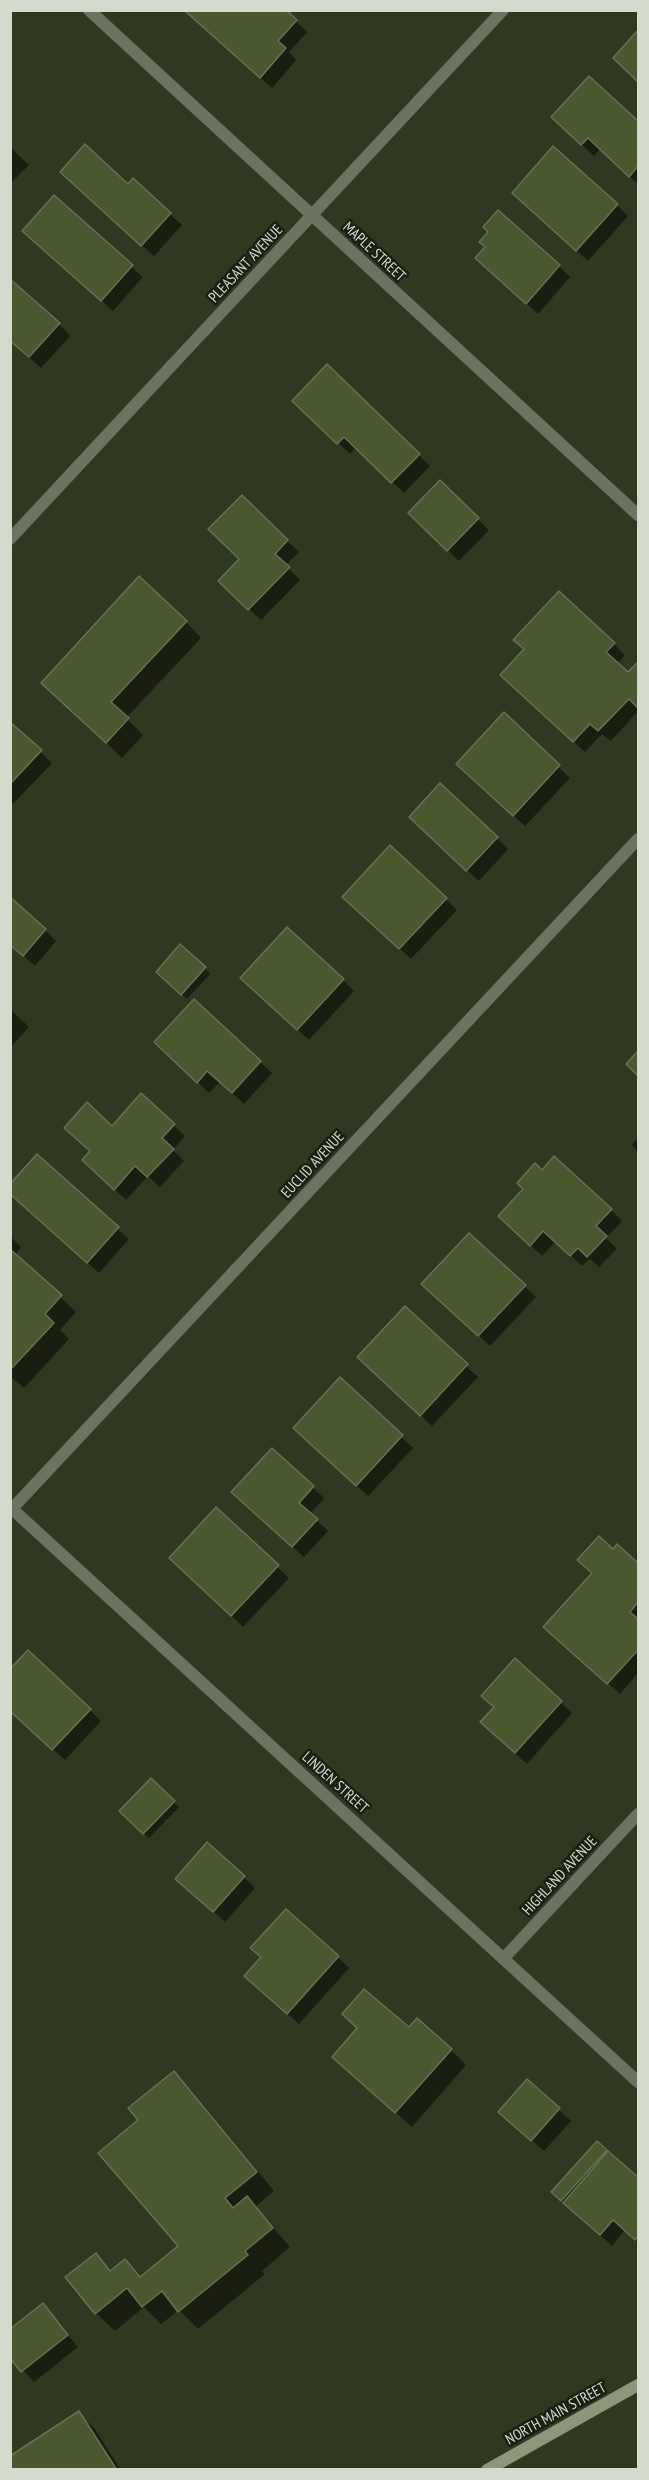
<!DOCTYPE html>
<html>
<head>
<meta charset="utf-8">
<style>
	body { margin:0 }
	#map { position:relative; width:649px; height:2480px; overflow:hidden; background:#2f3920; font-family:"PT Sans Narrow",sans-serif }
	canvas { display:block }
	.frame { position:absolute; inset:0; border:12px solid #d5dbcc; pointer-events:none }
</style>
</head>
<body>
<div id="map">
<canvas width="649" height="2480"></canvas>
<div class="frame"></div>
</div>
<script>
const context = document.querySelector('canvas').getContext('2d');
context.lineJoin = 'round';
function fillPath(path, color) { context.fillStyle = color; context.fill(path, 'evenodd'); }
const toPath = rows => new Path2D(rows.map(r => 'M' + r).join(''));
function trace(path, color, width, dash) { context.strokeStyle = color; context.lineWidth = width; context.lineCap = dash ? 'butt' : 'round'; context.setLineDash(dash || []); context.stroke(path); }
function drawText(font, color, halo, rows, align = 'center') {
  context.font = font + ' "PT Sans Narrow",sans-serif'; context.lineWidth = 5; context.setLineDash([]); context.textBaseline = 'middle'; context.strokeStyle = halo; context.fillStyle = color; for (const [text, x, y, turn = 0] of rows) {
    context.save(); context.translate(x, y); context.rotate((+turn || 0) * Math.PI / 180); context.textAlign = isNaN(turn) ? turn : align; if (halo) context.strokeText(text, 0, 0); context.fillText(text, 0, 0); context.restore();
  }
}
fillPath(toPath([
	[185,10,296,21,307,32,289,52,296,60,272,88],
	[638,32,638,81,615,58],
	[590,78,638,123,638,184,600,149,594,156,564,128],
	[10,147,29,165,10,184],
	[133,180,182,225,154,256,73,183,128,186],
	[54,197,143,277,113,311,36,242],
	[525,204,617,205,628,216,588,261],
	[559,266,570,277,538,314,488,269],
	[59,324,70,336,41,368,10,340],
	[327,367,430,466,404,493,356,447,350,454,305,412],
	[440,482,489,530,459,561,410,513],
	[242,497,299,552,286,565,300,580,261,620,220,581,241,559],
	[186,622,201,638,126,718,143,735,122,758,59,698],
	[614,644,625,655,617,664,628,674,637,665,638,667,638,711,611,741,602,734,585,752,514,686],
	[504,715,570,778,525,826,469,775],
	[10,724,52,763,13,804,10,802],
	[422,828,497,838,508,849,479,881],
	[446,899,457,910,411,959,356,908],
	[45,930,56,941,35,966,10,944],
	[205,968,210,974,187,999,163,977],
	[343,980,354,991,309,1040,253,989],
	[194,1001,272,1073,244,1104,220,1082,209,1093,167,1053],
	[10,1009,29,1027,10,1048],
	[142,1095,185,1136,173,1150,184,1161,160,1187,148,1176,126,1200,95,1171,92,1152],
	[638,1138,638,1152,632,1145],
	[37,1156,129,1239,99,1273,19,1201],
	[542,1172,611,1210,622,1221,606,1238,617,1249,599,1267,590,1259,582,1266,556,1241,542,1256,512,1228,525,1190],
	[10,1236,21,1247,15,1255,76,1312,60,1330,69,1339,24,1388,10,1376],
	[524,1286,536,1297,490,1346,435,1295],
	[405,1308,478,1377,432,1426,371,1368],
	[340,1379,413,1448,368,1496,306,1439],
	[272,1450,324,1498,310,1514,328,1531,304,1557,244,1503],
	[216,1509,289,1578,243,1627,182,1569],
	[618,1546,638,1565,638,1673,620,1694,557,1638],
	[515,1660,572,1713,527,1764,493,1734,495,1708],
	[10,1710,90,1710,101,1721,65,1760],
	[151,1780,179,1807,149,1838,121,1811],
	[244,1877,255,1888,225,1922,189,1890],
	[338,1957,349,1968,299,2024,257,1987],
	[451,2050,466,2065,412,2127,350,2072],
	[174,2073,192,2091,274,2191,255,2207,290,2247,262,2271,265,2274,198,2329,179,2310,161,2324,144,2307,115,2331,96,2313,96,2255,112,2271,125,2261,142,2277,180,2246,140,2120],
	[527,2081,571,2121,544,2151,512,2123],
	[597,2143,638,2179,638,2242,625,2230,612,2246,553,2192],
	[43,2305,78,2347,34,2382,10,2356],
	[78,2413,94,2428,121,2470,10,2470]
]), '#0007');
const building = toPath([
	[184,10,286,10,297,20,278,41,286,48,260,78,184,10],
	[638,30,638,82,613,58,638,30],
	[589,76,638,121,638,166,629,177,588,138,581,145,551,117,589,76],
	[85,144,128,184,133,178,171,213,141,246,60,172,85,144],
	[553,146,618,204,576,251,512,193,553,146],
	[54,195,133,265,101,301,22,231,54,195],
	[498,210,560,265,526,304,475,258,485,247,479,242,488,232,483,227,498,210],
	[10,279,60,323,29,357,10,341,10,279],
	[327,364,420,454,391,483,344,437,337,444,292,401,327,364],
	[440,480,479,518,447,551,408,513,440,480],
	[242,495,288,540,275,554,290,567,248,610,218,581,239,559,208,529,242,495],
	[139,576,187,621,111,702,129,718,106,743,41,683,139,576],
	[559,591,615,643,606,652,628,672,637,663,638,665,638,708,629,699,598,731,590,724,573,742,500,675,524,649,513,640,559,591],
	[504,712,560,765,513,816,456,764,504,712],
	[10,722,42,750,10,784,10,722],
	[440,783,498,837,466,871,409,817,440,783],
	[390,845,447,898,399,949,342,897,390,845],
	[10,897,46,929,23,956,10,945,10,897],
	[287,927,344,979,297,1030,240,978,287,927],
	[180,944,206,967,181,995,156,972,180,944],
	[194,999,261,1061,232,1093,207,1071,197,1083,154,1042,194,999],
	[638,1051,638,1076,626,1064,638,1051],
	[141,1093,175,1124,162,1138,174,1149,147,1177,135,1166,114,1190,82,1160,90,1151,64,1128,87,1102,112,1126,141,1093],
	[37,1154,119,1227,87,1263,10,1194,10,1184,37,1154],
	[554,1156,612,1209,596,1226,607,1236,587,1257,578,1248,570,1256,543,1231,530,1246,498,1216,523,1189,517,1183,535,1163,542,1170,554,1156],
	[469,1233,526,1285,478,1336,421,1284,469,1233],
	[10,1249,62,1295,45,1314,54,1323,10,1370,10,1249],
	[405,1306,468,1364,420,1416,357,1357,405,1306],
	[340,1377,403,1435,356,1486,293,1428,340,1377],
	[272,1448,314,1486,299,1503,318,1519,292,1547,231,1492,272,1448],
	[216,1507,279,1565,231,1616,169,1558,216,1507],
	[599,1536,613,1549,617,1544,638,1563,638,1602,630,1612,638,1619,638,1650,607,1684,543,1627,592,1573,577,1560,599,1536],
	[28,1650,91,1709,52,1750,10,1711,10,1669,28,1650],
	[515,1658,562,1701,515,1753,480,1722,494,1707,481,1696,515,1658],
	[151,1778,175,1801,143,1834,119,1811,151,1778],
	[207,1842,245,1876,213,1912,175,1879,207,1842],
	[286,1909,339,1956,287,2014,244,1976,261,1957,250,1948,286,1909],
	[364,1989,409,2027,417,2018,452,2049,395,2113,332,2057,357,2028,342,2014,364,1989],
	[174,2071,257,2172,225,2198,233,2208,247,2196,273,2228,245,2251,248,2255,178,2312,162,2291,142,2307,127,2288,95,2314,65,2277,96,2253,110,2271,125,2259,140,2277,178,2246,98,2153,138,2120,128,2108,174,2071],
	[527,2079,560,2108,531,2141,498,2112,527,2079],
	[597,2141,607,2150,561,2201,551,2192,597,2141],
	[608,2151,638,2177,638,2236,635,2240,613,2220,600,2235,563,2203,608,2151],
	[43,2303,68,2335,21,2372,10,2358,10,2329,43,2303],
	[79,2411,117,2470,10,2470,10,2456,79,2411]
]);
fillPath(building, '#4a582f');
trace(building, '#677156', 1.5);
trace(toPath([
	[89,10,638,515],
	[10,539,503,10],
	[10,1507,638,2082],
	[10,1511,638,839],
	[504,1958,638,1814]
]), '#6c7461', 12);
trace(toPath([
	[487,2470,638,2385]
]), '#8b9779', 12);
drawText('15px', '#d5dbcc', '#1a1e13', [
	["MAPLE STREET",374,252,43],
	["PLEASANT AVENUE",246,264,-47],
	["EUCLID AVENUE",313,1165,-47],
	["LINDEN STREET",335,1783,42],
	["HIGHLAND AVENUE",560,1876,-47],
	["NORTH MAIN STREET",556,2414,-29]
]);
</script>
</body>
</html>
